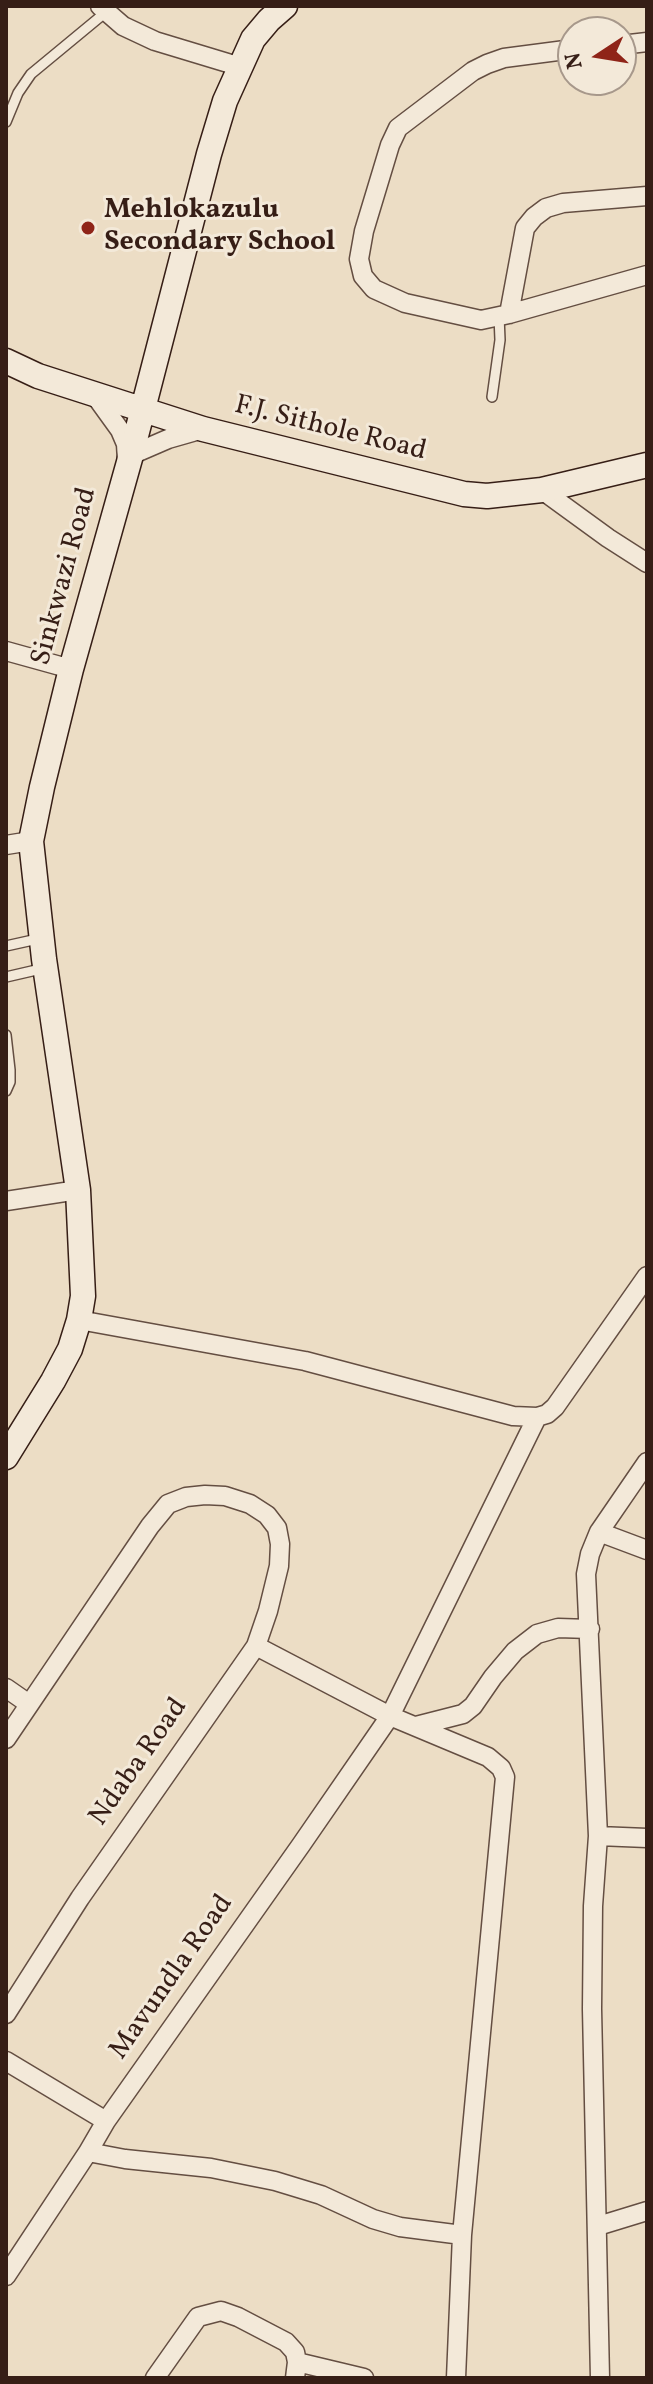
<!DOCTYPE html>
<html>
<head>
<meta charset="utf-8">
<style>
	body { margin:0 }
	#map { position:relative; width:653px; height:2384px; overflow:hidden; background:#ecddc5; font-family:Vollkorn,serif }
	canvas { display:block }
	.frame { position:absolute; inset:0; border:8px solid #361e16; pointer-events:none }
	.north { position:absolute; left:557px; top:16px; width:80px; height:80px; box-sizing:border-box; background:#f3e9d9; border:2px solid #a7988b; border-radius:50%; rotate:258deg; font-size:22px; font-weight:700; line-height:32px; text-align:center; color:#361e16 }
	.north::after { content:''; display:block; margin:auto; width:28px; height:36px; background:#8f2418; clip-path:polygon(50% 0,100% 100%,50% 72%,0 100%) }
</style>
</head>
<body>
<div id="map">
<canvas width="653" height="2384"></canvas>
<div class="frame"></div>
<div class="north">N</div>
</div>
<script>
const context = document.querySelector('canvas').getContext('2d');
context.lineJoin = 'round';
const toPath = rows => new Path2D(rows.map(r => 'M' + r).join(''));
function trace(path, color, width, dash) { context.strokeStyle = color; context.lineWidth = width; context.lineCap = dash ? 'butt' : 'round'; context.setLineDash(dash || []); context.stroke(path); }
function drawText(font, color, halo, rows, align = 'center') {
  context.font = font + ' Vollkorn,serif'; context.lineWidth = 6; context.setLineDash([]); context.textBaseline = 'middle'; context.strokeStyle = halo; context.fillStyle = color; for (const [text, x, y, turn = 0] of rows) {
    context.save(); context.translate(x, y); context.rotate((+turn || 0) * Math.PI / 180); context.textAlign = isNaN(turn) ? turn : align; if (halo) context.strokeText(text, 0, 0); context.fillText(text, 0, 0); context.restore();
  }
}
const lane = toPath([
	[6,122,18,93,31,74,106,12],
	[492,397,500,340,499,316],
	[6,946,42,938],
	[6,977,45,968],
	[6,1035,10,1070,10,1082,6,1091]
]);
const street = toPath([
	[100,6,123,26,155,41,241,67],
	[621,45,647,42],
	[573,49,504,58,487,64,473,71,398,128,390,145,364,231,359,259,363,276,374,289,405,303,481,320,509,314,647,275],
	[509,314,525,228,534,217,546,208,563,203,647,196],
	[94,394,120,430,126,444,127,461],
	[131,455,168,439,203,429],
	[542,490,608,538,647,563],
	[6,651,71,669],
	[6,845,31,841],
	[6,1201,78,1190],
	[79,1320,305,1361,513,1416,537,1417,547,1414,555,1407,647,1276],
	[599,1532,647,1550],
	[256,1646,390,1716,488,1757,501,1768,505,1777,462,2235,456,2378],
	[6,1688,29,1704],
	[416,1726,463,1714,473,1706,493,1677,515,1651,537,1634,558,1628,590,1629],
	[6,1739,150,1526,168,1504,186,1497,205,1495,225,1496,250,1504,267,1515,277,1528,280,1544,279,1566,268,1611,256,1646,80,1898,6,2014],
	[598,1836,647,1838],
	[6,2061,106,2121],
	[88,2152,125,2159,211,2168,275,2181,321,2195,373,2219,400,2227,462,2235],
	[598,2226,647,2211],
	[6,2276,88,2152,106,2121,301,1845,390,1716,537,1417],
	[297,2362,364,2378],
	[155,2378,198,2317,221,2311,238,2317,286,2342,295,2352,297,2362,295,2378],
	[600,2378,592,2009,593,1906,598,1836,586,1574,590,1554,599,1532,647,1462]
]);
const secondary = toPath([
	[6,361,38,376,203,429,464,494,487,496,542,490,647,465],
	[6,1457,53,1381,70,1349,79,1320,83,1296,78,1190,44,959,31,841,42,787,71,669,131,455,209,154,225,101,253,39,269,20,285,6]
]);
trace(lane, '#644e42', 12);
trace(street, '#644e42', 21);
trace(secondary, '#361e16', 27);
trace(lane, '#f3e9d9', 9);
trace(street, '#f3e9d9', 18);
trace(secondary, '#f3e9d9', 24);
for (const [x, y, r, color] of [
	[88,228,8,"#8f2418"]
]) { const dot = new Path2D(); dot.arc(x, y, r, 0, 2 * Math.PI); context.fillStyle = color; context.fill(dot); trace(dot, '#f3e9d9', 3); }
drawText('bold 28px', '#361e16', '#f3e9d9', [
	["Mehlokazulu",104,212],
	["Secondary School",104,244]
], 'left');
drawText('28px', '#361e16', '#f3e9d9', [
	["F.J. Sithole Road",330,430,14],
	["Sinkwazi Road",66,577,-75],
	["Ndaba Road",140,1763,-55],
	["Mavundla Road",173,1978,-55]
]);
</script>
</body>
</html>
